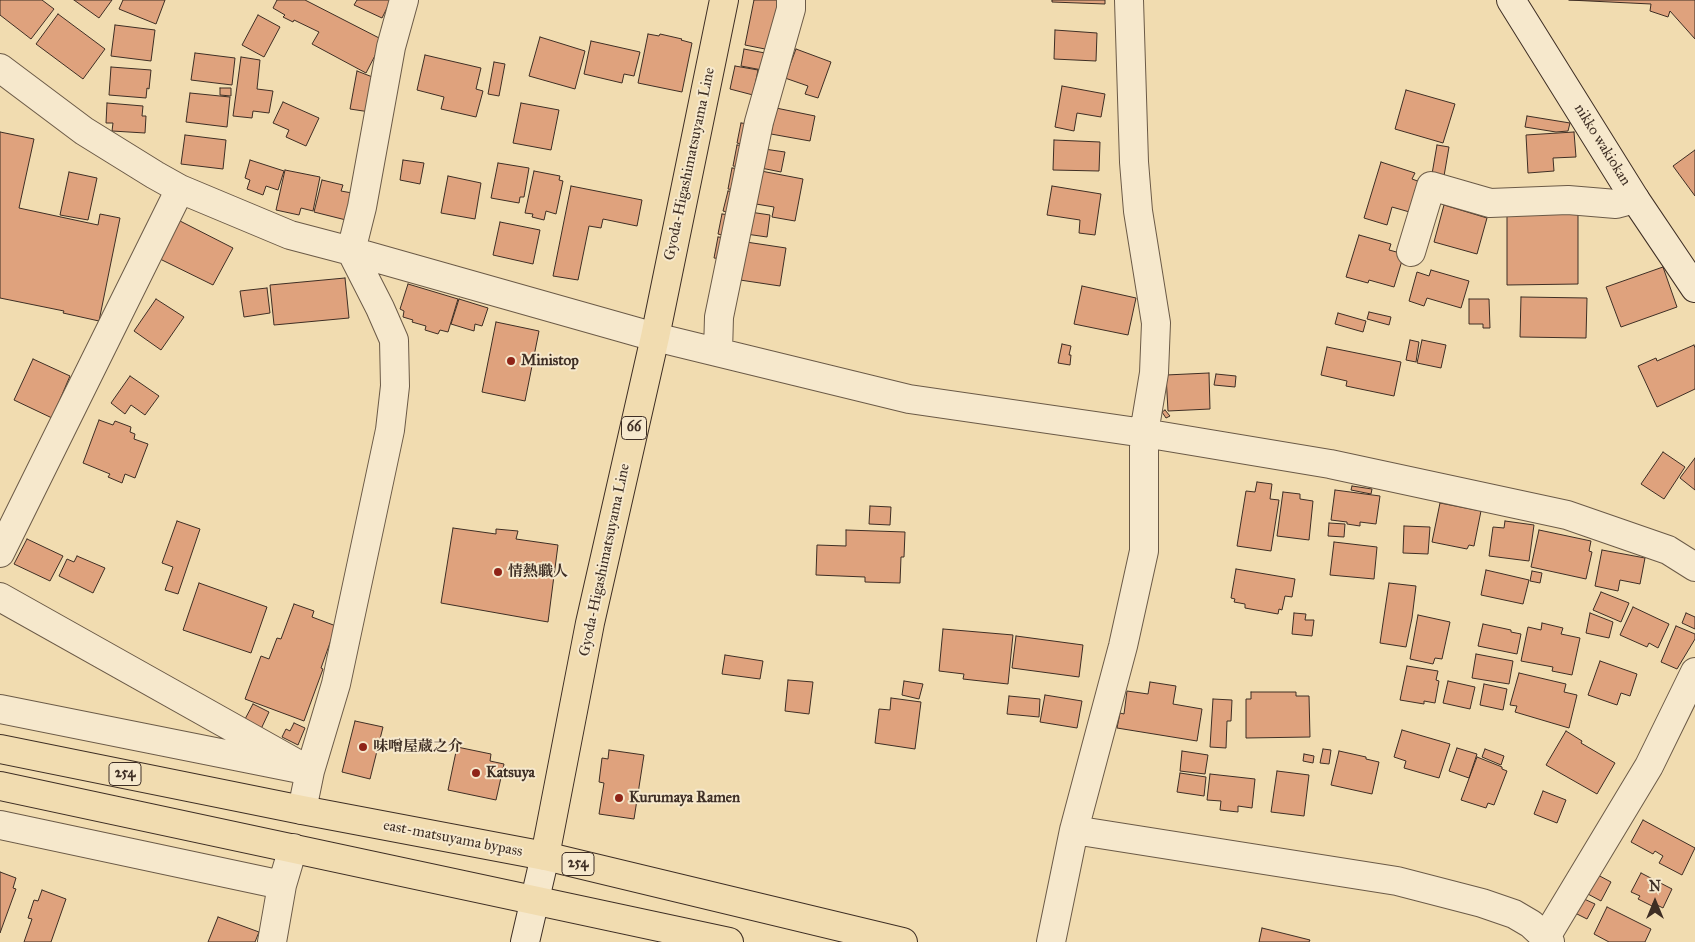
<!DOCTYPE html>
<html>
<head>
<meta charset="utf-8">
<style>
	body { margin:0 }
	#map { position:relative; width:1695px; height:942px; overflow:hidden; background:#f1dcb0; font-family:"IM FELL Great Primer",serif }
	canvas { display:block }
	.north { position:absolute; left:1630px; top:877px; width:50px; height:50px; -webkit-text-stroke:4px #f6e8cc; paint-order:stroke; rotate:0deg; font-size:14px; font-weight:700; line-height:20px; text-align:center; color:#3e2e24 }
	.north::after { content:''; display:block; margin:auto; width:18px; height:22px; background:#3e2e24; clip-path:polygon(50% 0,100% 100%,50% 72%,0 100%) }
</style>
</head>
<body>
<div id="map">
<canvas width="1695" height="942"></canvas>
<div class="north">N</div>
</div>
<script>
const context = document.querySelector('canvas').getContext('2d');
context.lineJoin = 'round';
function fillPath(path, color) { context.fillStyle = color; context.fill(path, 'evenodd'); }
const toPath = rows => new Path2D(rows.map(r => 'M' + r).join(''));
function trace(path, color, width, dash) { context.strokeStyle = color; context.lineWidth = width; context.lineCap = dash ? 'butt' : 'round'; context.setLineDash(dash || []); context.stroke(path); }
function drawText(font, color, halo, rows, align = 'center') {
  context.font = font + ' "IM FELL Great Primer","Noto Serif JP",serif'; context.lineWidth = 4; context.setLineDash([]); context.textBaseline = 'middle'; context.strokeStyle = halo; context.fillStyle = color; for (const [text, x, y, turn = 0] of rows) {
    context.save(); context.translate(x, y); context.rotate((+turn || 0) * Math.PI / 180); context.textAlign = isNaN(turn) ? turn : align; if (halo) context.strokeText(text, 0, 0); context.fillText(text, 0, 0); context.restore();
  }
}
const building = toPath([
	[0,0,42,0,54,9,31,39,0,15,0,0],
	[74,0,112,0,99,18,74,0],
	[123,0,165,0,156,24,119,9,123,0],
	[277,0,305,0,383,40,366,73,312,44,319,32,294,20,293,22,283,17,285,15,273,8,277,0],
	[357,0,391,0,382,18,354,5,357,0],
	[754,0,780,0,770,50,745,45,754,0],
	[1052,0,1105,0,1105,4,1052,2,1052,0],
	[1569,0,1695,0,1695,39,1670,11,1668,17,1650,11,1651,4,1569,0],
	[58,14,105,49,83,79,36,44,58,14],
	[258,15,280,27,264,57,242,45,258,15],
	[115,25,155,30,151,61,111,56,115,25],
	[1055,30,1097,33,1096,61,1054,59,1055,30],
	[648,34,659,36,660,34,682,39,681,40,692,43,682,92,638,83,648,34],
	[540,37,585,51,575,89,529,76,540,37],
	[591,41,640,52,634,76,624,74,622,83,584,74,591,41],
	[744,49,765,53,762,70,741,66,744,49],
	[796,49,831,62,818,98,805,94,808,86,785,78,796,49],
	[195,53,235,58,232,85,191,80,195,53],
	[425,55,481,68,476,89,483,91,476,117,441,109,444,97,417,90,425,55],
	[241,57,260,60,257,89,273,91,269,113,253,111,252,118,233,116,241,57],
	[494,62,505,64,499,96,488,94,494,62],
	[735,66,758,70,753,95,730,89,735,66],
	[111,67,151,70,149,89,147,88,146,98,109,95,111,67],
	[357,71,375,78,370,112,350,109,357,71],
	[1062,86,1105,94,1101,117,1077,113,1074,131,1055,127,1062,86],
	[220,88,231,88,231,96,220,95,220,88],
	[1406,90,1455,104,1443,143,1395,129,1406,90],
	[190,93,230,97,227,127,186,122,190,93],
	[283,102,319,118,306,146,286,137,289,130,273,123,283,102],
	[107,103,143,106,142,116,146,116,145,133,112,131,113,123,106,123,107,103],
	[521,103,559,110,551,150,513,143,521,103],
	[776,108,815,116,810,141,771,134,776,108],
	[1527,116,1570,123,1568,131,1556,132,1525,127,1527,116],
	[741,123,749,124,745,145,737,143,741,123],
	[0,132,34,139,19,208,98,225,100,214,120,218,99,321,63,313,64,311,0,298,0,132],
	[1574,132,1576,157,1553,158,1554,171,1528,173,1526,135,1574,132],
	[185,135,226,140,223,169,181,164,185,135],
	[1054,140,1100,142,1099,171,1053,170,1054,140],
	[737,145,745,146,740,167,733,166,737,145],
	[1437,145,1449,147,1444,176,1432,174,1437,145],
	[764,149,785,152,781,172,761,168,764,149],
	[1695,150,1695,196,1673,166,1695,150],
	[250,160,284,171,278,190,266,186,263,195,247,189,250,180,245,178,250,160],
	[403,160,424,163,420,184,400,180,403,160],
	[1381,162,1415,173,1412,179,1423,183,1413,213,1392,207,1387,225,1364,218,1381,162],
	[498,163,529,168,524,197,520,197,519,203,491,198,498,163],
	[732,168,740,169,735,190,728,189,732,168],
	[285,170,320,177,313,211,301,208,299,215,276,210,285,170],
	[534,171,560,176,559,180,563,181,556,214,546,211,544,220,532,217,533,214,525,213,534,171],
	[761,171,803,179,795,221,772,217,774,207,756,204,761,171],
	[69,172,97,178,88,220,60,215,69,172],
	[448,176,481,183,475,219,441,213,448,176],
	[322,180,343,185,341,191,352,193,346,220,314,212,322,180],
	[571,186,642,200,637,226,603,219,601,228,589,226,578,280,553,276,571,186],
	[1052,186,1101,194,1095,235,1079,233,1080,220,1047,215,1052,186],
	[728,191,735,192,731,213,723,211,728,191],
	[1444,205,1487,218,1477,254,1434,242,1444,205],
	[750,212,770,215,767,237,746,234,750,212],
	[1507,212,1578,212,1578,284,1507,285,1507,212],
	[722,214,730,215,726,236,718,234,722,214],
	[180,221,233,248,213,285,160,259,180,221],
	[500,222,540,230,533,264,493,255,500,222],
	[1359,235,1391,244,1389,250,1404,254,1394,287,1369,280,1368,283,1346,277,1359,235],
	[718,237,727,238,723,259,714,258,718,237],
	[746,242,786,248,780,286,740,280,746,242],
	[1663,267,1677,307,1621,327,1606,287,1663,267],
	[1431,270,1469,281,1461,308,1427,298,1424,306,1409,301,1417,272,1429,276,1431,270],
	[345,278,349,318,274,325,270,285,345,278],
	[408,284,458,299,448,332,440,330,438,334,425,330,426,326,412,322,413,320,403,317,404,311,400,309,408,284],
	[1082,286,1136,298,1128,335,1074,324,1082,286],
	[267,288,270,313,244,317,240,291,267,288],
	[1521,297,1587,298,1586,338,1520,337,1521,297],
	[156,299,184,317,161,350,134,331,156,299],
	[459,299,488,308,482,326,475,324,474,331,451,324,459,299],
	[1469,299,1489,299,1490,328,1483,328,1483,324,1469,324,1469,299],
	[1369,312,1391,317,1389,325,1367,319,1369,312],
	[1338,313,1366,321,1363,332,1335,324,1338,313],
	[496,322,539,331,525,401,482,392,496,322],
	[1410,340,1419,342,1416,362,1406,360,1410,340],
	[1422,340,1446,345,1441,368,1417,363,1422,340],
	[1062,344,1071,346,1069,355,1071,355,1070,365,1058,363,1062,344],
	[1694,345,1695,348,1695,389,1657,407,1638,366,1656,358,1657,361,1694,345],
	[1327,347,1401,362,1394,396,1346,386,1347,381,1321,375,1327,347],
	[33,359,70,376,52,418,14,400,33,359],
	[1209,373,1210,409,1168,411,1166,375,1209,373],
	[1216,374,1236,376,1235,387,1214,385,1216,374],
	[130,376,159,396,145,415,131,405,125,414,111,403,130,376],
	[1165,410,1170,416,1166,418,1162,412,1165,410],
	[99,420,113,425,115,421,131,427,130,432,135,434,134,439,148,444,135,478,125,474,122,483,108,477,110,474,83,463,99,420],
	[1663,452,1685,467,1664,499,1641,484,1663,452],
	[1695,458,1695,490,1680,478,1695,458],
	[1257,482,1272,484,1270,499,1279,500,1271,551,1237,546,1246,491,1255,492,1257,482],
	[1352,486,1372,489,1371,494,1351,490,1352,486],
	[1335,490,1380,496,1376,524,1360,522,1360,526,1347,524,1347,522,1331,520,1335,490],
	[1283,492,1300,494,1300,499,1313,501,1309,540,1277,536,1283,492],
	[1440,503,1481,511,1474,546,1469,545,1467,549,1432,542,1440,503],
	[870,506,891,507,890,525,869,524,870,506],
	[177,521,200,529,178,594,165,590,173,567,162,563,177,521],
	[1505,521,1534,525,1529,561,1489,556,1493,527,1504,528,1505,521],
	[1329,523,1345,524,1344,537,1328,536,1329,523],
	[1404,526,1430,527,1428,554,1403,553,1404,526],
	[453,528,496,534,496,529,518,531,516,539,558,545,548,622,441,603,453,528],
	[846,530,905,532,904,557,901,557,900,583,865,582,865,577,816,575,817,545,846,546,846,530],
	[1539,530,1591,541,1589,551,1592,552,1586,579,1531,567,1539,530],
	[27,539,63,556,50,581,14,564,27,539],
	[1334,542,1377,547,1374,579,1330,575,1334,542],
	[1602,550,1645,558,1640,584,1620,580,1618,591,1595,586,1602,550],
	[77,556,105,568,93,593,59,576,67,559,74,562,77,556],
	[1236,569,1295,579,1292,597,1285,596,1282,610,1279,609,1278,614,1245,608,1245,604,1234,602,1235,599,1231,598,1236,569],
	[1486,570,1529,580,1523,604,1481,595,1486,570],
	[1532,571,1542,573,1540,583,1530,581,1532,571],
	[199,583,267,607,251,653,183,630,199,583],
	[1389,583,1416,586,1412,618,1406,647,1380,643,1389,583],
	[1601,592,1629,603,1621,622,1593,610,1601,592],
	[294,604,314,611,312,617,336,626,321,668,323,669,304,721,245,699,261,656,269,659,277,638,281,639,294,604],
	[1633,607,1669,624,1658,648,1649,643,1647,647,1620,635,1633,607],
	[1294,613,1306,614,1305,620,1314,620,1312,636,1292,634,1294,613],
	[1590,613,1613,622,1609,638,1586,633,1590,613],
	[1686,613,1695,617,1695,629,1682,623,1686,613],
	[1418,615,1450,622,1442,659,1435,658,1433,664,1410,659,1418,615],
	[1542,623,1563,628,1561,634,1580,638,1572,675,1552,671,1553,667,1521,661,1528,627,1541,630,1542,623],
	[1483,624,1511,630,1511,632,1521,634,1517,654,1478,646,1483,624],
	[1676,626,1695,634,1695,639,1677,669,1661,662,1676,626],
	[943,629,1013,635,1008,684,963,679,964,674,939,671,943,629],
	[1016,636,1083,645,1079,677,1012,668,1016,636],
	[1476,654,1513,661,1509,684,1472,678,1476,654],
	[725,655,763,661,760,679,722,674,725,655],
	[1600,661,1637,674,1630,696,1621,693,1617,705,1588,695,1600,661],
	[1407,666,1438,671,1436,680,1439,681,1435,703,1424,701,1424,704,1400,700,1407,666],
	[1519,673,1566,684,1564,692,1577,695,1569,728,1515,712,1517,706,1510,705,1519,673],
	[788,680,813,682,809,714,785,711,788,680],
	[904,681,923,684,919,699,902,695,904,681],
	[1448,681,1475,687,1470,709,1443,703,1448,681],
	[1150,682,1176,686,1173,704,1202,709,1197,741,1117,728,1120,713,1124,714,1127,691,1148,694,1150,682],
	[1484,684,1507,689,1503,710,1480,705,1484,684],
	[1251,692,1296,692,1296,696,1309,696,1310,737,1246,738,1246,699,1251,699,1251,692],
	[1045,695,1082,701,1077,728,1040,722,1045,695],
	[1009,696,1040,699,1039,717,1007,714,1009,696],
	[891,698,921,702,915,749,875,743,879,709,890,710,891,698],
	[1213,699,1232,700,1231,721,1227,721,1226,748,1210,747,1213,699],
	[253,704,269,712,261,729,244,721,253,704],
	[355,721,383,727,370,779,342,772,355,721],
	[294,723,305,728,298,745,282,737,286,729,290,731,294,723],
	[1402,730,1450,744,1439,778,1404,768,1406,761,1394,757,1402,730],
	[1566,731,1582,741,1581,743,1615,763,1597,794,1546,765,1566,731],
	[457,747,491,754,490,761,504,764,496,800,448,790,457,747],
	[1457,748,1477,754,1469,778,1449,771,1457,748],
	[1323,749,1331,750,1329,764,1320,763,1323,749],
	[1485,749,1504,756,1501,765,1482,757,1485,749],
	[609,750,644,755,634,819,599,814,604,783,599,782,602,758,608,759,609,750],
	[1182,751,1208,755,1205,774,1180,771,1182,751],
	[1339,751,1366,757,1366,759,1379,762,1372,794,1331,785,1339,751],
	[1304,754,1314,756,1313,763,1303,761,1304,754],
	[1477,757,1502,767,1502,769,1507,771,1494,805,1488,803,1486,808,1461,800,1477,757],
	[1277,771,1309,775,1304,816,1271,812,1277,771],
	[1180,773,1206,777,1204,796,1177,792,1180,773],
	[1210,774,1255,779,1252,808,1238,806,1238,812,1220,810,1221,801,1207,800,1210,774],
	[1543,791,1566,800,1557,823,1534,814,1543,791],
	[1643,820,1695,848,1682,875,1659,863,1663,856,1655,851,1653,854,1631,842,1643,820],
	[0,872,16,878,13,888,16,889,0,933,0,872],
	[1641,873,1672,889,1663,908,1653,903,1652,906,1638,899,1640,896,1631,892,1641,873],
	[1596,874,1611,882,1601,901,1586,893,1596,874],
	[42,890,66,899,51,942,24,942,32,919,28,918,34,900,38,901,42,890],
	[1582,898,1595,904,1587,919,1575,913,1582,898],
	[1607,907,1651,929,1645,942,1609,942,1594,934,1607,907],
	[218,917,259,932,255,942,208,942,218,917],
	[1262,928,1310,940,1309,942,1259,942,1262,928]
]);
fillPath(building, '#dfa27d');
trace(building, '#3e2e24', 1);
const street = toPath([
	[0,68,84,131,155,175,180,189,290,235,351,251,655,337,909,399,1144,433,1330,464,1567,515,1668,550,1695,567],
	[1411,252,1431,186,1490,203,1568,200,1616,204,1635,199],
	[718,352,719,317,759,122,791,9,791,0],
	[0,553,180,189],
	[0,597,310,771,336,684,390,430,395,386,394,340,380,308,351,251,362,207,391,47,404,0],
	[0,709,310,771,302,810],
	[0,825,282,885],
	[1074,830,1397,881,1482,903,1514,914,1531,924,1550,942],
	[1546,937,1649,766,1695,672],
	[272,942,282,885,293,848],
	[1051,942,1074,830,1123,646,1144,551,1144,433,1154,373,1156,323,1138,211,1134,162,1129,0]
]);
const secondary = toPath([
	[1511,0,1635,199,1695,288],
	[525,942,545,856]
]);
const primary = toPath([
	[545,856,590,623,655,337,724,0]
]);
const highway = toPath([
	[0,749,302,810,545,856,903,942],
	[0,786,729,942]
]);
trace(street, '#6b5a47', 30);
trace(secondary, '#3e2e24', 30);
trace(primary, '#3e2e24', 30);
trace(highway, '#3e2e24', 30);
trace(street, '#f6e8cc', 28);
trace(secondary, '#f6e8cc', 28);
trace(primary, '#f1dcb0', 28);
trace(highway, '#f1dcb0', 28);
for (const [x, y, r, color] of [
	[511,361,5,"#8f2418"],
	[498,572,5,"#8f2418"],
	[363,747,5,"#8f2418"],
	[476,773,5,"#8f2418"],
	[619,798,5,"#8f2418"]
]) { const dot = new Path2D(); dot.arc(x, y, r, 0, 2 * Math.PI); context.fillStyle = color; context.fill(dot); trace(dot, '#f6e8cc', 2); }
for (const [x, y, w] of [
	[634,428,25],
	[125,774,32],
	[578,864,32]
]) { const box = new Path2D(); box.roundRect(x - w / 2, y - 11.5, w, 23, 4); context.fillStyle = '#f6e8cc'; context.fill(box); trace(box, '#3e2e24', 1); }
drawText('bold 14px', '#3e2e24', null, [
	["66",634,428],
	["254",125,774],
	["254",578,864]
]);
drawText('15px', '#3e2e24', '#f6e8cc', [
	["nikko wakiokan",1602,145,58],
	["Gyoda-Higashimatsuyama Line",690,164,-78],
	["Gyoda-Higashimatsuyama Line",605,560,-78],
	["east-matsuyama bypass",453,839,11]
]);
drawText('bold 15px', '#3e2e24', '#f6e8cc', [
	["Ministop",521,361],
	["情熱職人",508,572],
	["味噌屋蔵之介",373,747],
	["Katsuya",486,773],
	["Kurumaya Ramen",629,798]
], 'left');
</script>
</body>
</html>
